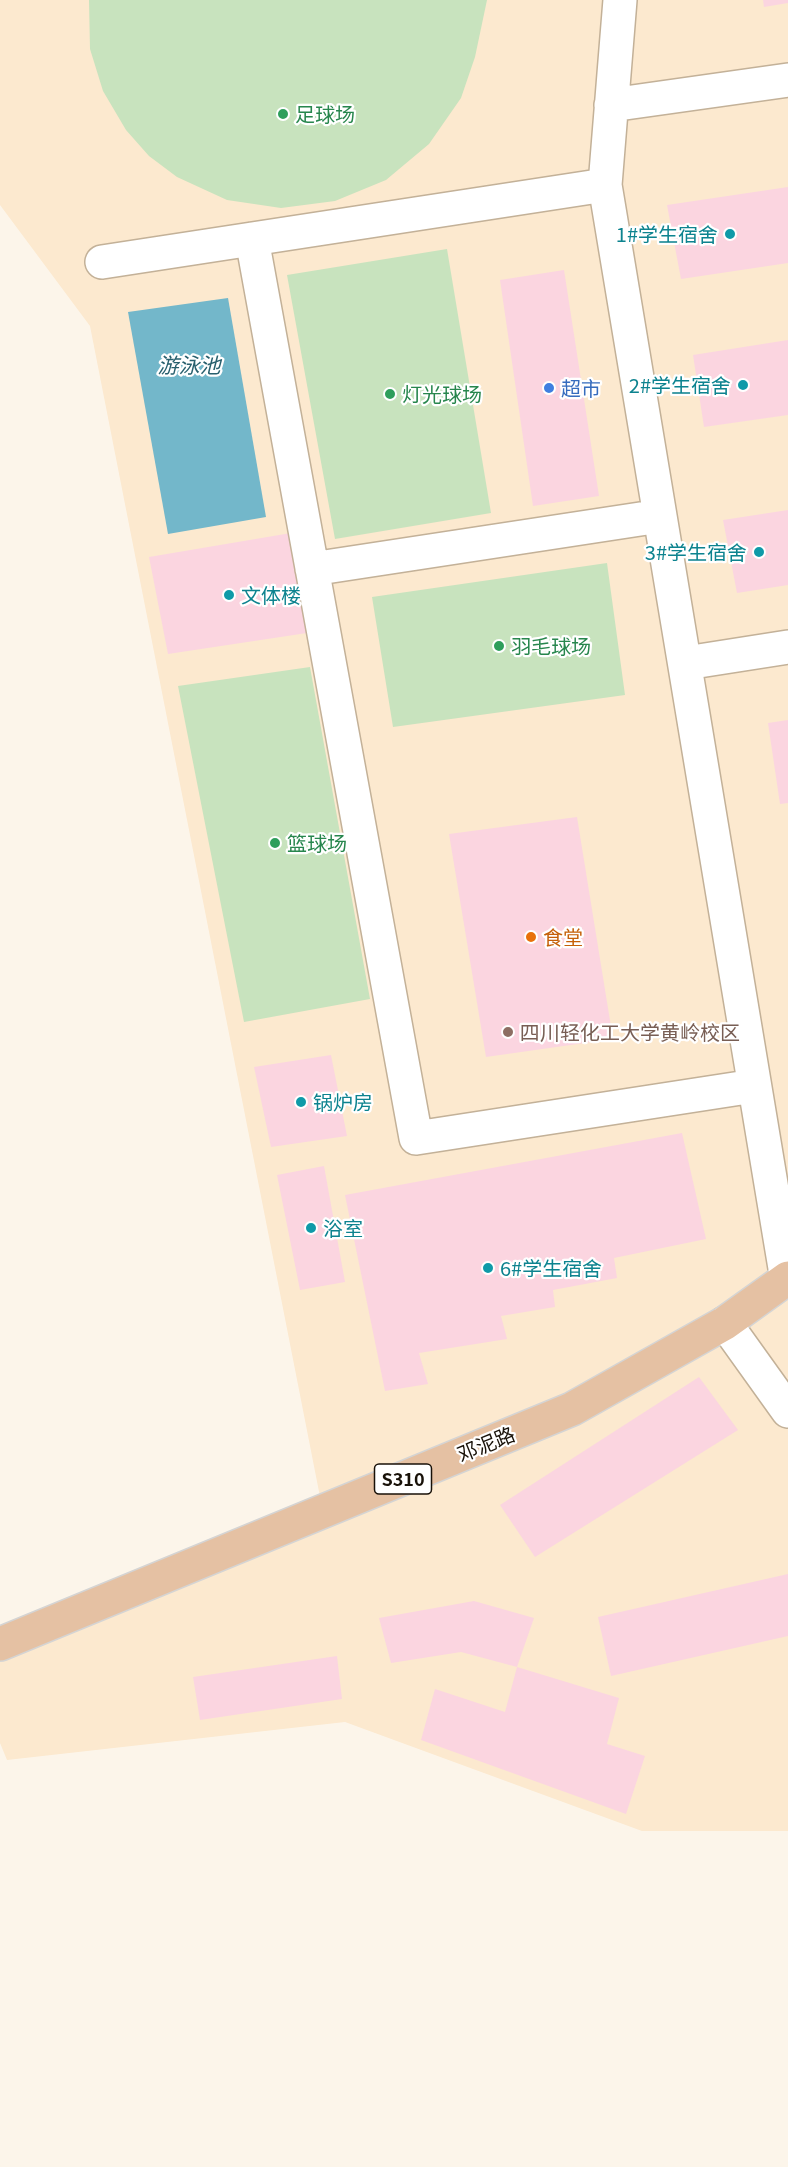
<!DOCTYPE html>
<html>
<head>
<meta charset="utf-8">
<style>
	body { margin:0 }
	canvas { display:block; background:#fcf5ea }
</style>
</head>
<body>
<canvas width="788" height="2167"></canvas>
<script>
const context = document.querySelector('canvas').getContext('2d');
context.lineJoin = 'round';
function fillPath(path, color) { context.fillStyle = color; context.fill(path, 'evenodd'); }
const toPath = rows => new Path2D(rows.map(r => 'M' + r).join(''));
function trace(path, color, width, dash) { context.strokeStyle = color; context.lineWidth = width; context.lineCap = dash ? 'butt' : 'round'; context.setLineDash(dash || []); context.stroke(path); }
function drawText(font, color, halo, rows, align = 'center') {
  context.font = font + ' Georgia,"Noto Sans SC",serif'; context.lineWidth = 4.5; context.setLineDash([]); context.textBaseline = 'middle'; context.strokeStyle = halo; context.fillStyle = color; for (const [text, x, y, turn = 0] of rows) {
    context.save(); context.translate(x, y); context.rotate((+turn || 0) * Math.PI / 180); context.textAlign = isNaN(turn) ? turn : align; if (halo) context.strokeText(text, 0, 0); context.fillText(text, 0, 0); context.restore();
  }
}
fillPath(toPath([
	[0,0,788,0,788,1831,642,1831,345,1722,7,1760,0,1743,0,1644,323,1512,90,326,0,205]
]), '#fce9cf');
fillPath(toPath([
	[89,0,487,0,475,57,461,98,429,144,386,180,335,201,281,208,227,200,177,177,149,156,126,130,103,91,90,49],
	[447,249,491,513,335,539,287,275],
	[607,563,625,695,393,727,372,597],
	[310,667,370,999,244,1022,178,686]
]), '#c8e3be');
fillPath(toPath([
	[228,298,266,517,168,534,128,312]
]), '#73b7ca');
fillPath(toPath([
	[763,0,788,0,788,3,764,7],
	[788,187,788,263,681,279,667,205],
	[564,270,599,496,533,506,500,280],
	[788,340,788,415,704,427,693,355],
	[788,510,788,585,737,593,723,520],
	[291,533,307,633,168,654,149,557],
	[788,720,788,803,780,804,768,723],
	[577,817,613,1039,486,1057,449,834],
	[331,1055,347,1136,271,1147,254,1067],
	[682,1133,706,1239,614,1258,617,1278,553,1290,555,1307,501,1316,507,1339,419,1353,428,1384,385,1391,345,1195],
	[324,1166,345,1282,300,1290,277,1175],
	[699,1377,738,1430,535,1557,500,1505],
	[788,1574,788,1636,611,1676,598,1617],
	[474,1601,534,1618,517,1667,461,1652,391,1663,379,1618],
	[337,1656,342,1699,200,1720,193,1677],
	[517,1667,619,1698,607,1744,645,1756,626,1814,421,1740,435,1689,505,1712]
]), '#fbd5e0');
const minor = toPath([
	[611,105,788,80],
	[605,185,620,0],
	[252,239,416,1138,754,1086],
	[102,262,605,185,787,1280],
	[312,569,660,516],
	[686,663,788,647],
	[725,1323,788,1411]
]);
const major = toPath([
	[0,1644,572,1409,725,1323,788,1278]
]);
trace(minor, '#c3b198', 36);
trace(major, '#d5d4d3', 36);
trace(minor, '#fff', 33);
trace(major, '#e5c1a3', 33);
for (const [x, y, r, color] of [
	[283,114,6,"#2e9e5b"],
	[730,234,6,"#0f9aa8"],
	[743,385,6,"#0f9aa8"],
	[549,388,6,"#3f7fe0"],
	[390,394,6,"#2e9e5b"],
	[759,552,6,"#0f9aa8"],
	[229,595,6,"#0f9aa8"],
	[499,646,6,"#2e9e5b"],
	[275,843,6,"#2e9e5b"],
	[531,937,6,"#e8710a"],
	[508,1032,6,"#8d6e63"],
	[301,1102,6,"#0f9aa8"],
	[311,1228,6,"#0f9aa8"],
	[488,1268,6,"#0f9aa8"]
]) { const dot = new Path2D(); dot.arc(x, y, r, 0, 2 * Math.PI); context.fillStyle = color; context.fill(dot); trace(dot, '#fff', 2); }
for (const [x, y, w] of [
	[403,1479,57]
]) { const box = new Path2D(); box.roundRect(x - w / 2, y - 15, w, 30, 4.5); context.fillStyle = '#fff'; context.fill(box); trace(box, '#181108', 1.5); }
drawText('bold 18px', '#181108', null, [
	["S310",403,1479]
]);
drawText('20px', '#27864d', '#fff', [
	["足球场",295,114],
	["灯光球场",402,394],
	["羽毛球场",511,646],
	["篮球场",287,843]
], 'left');
drawText('20px', '#0d838f', '#fff', [
	["1#学生宿舍",718,234,"right"],
	["2#学生宿舍",731,385,"right"],
	["3#学生宿舍",747,552,"right"],
	["文体楼",241,595],
	["锅炉房",313,1102],
	["浴室",323,1228],
	["6#学生宿舍",500,1268]
], 'left');
drawText('20px', '#366cbe', '#fff', [
	["超市",561,388]
], 'left');
drawText('20px', '#c56008', '#fff', [
	["食堂",543,937]
], 'left');
drawText('20px', '#785e54', '#fff', [
	["四川轻化工大学黄岭校区",520,1032]
], 'left');
drawText('20px', '#181108', '#fff', [
	["邓泥路",486,1444,-22]
]);
drawText('italic 21px', '#275f6d', '#fff', [
	["游泳池",189,365]
]);
</script>
</body>
</html>
